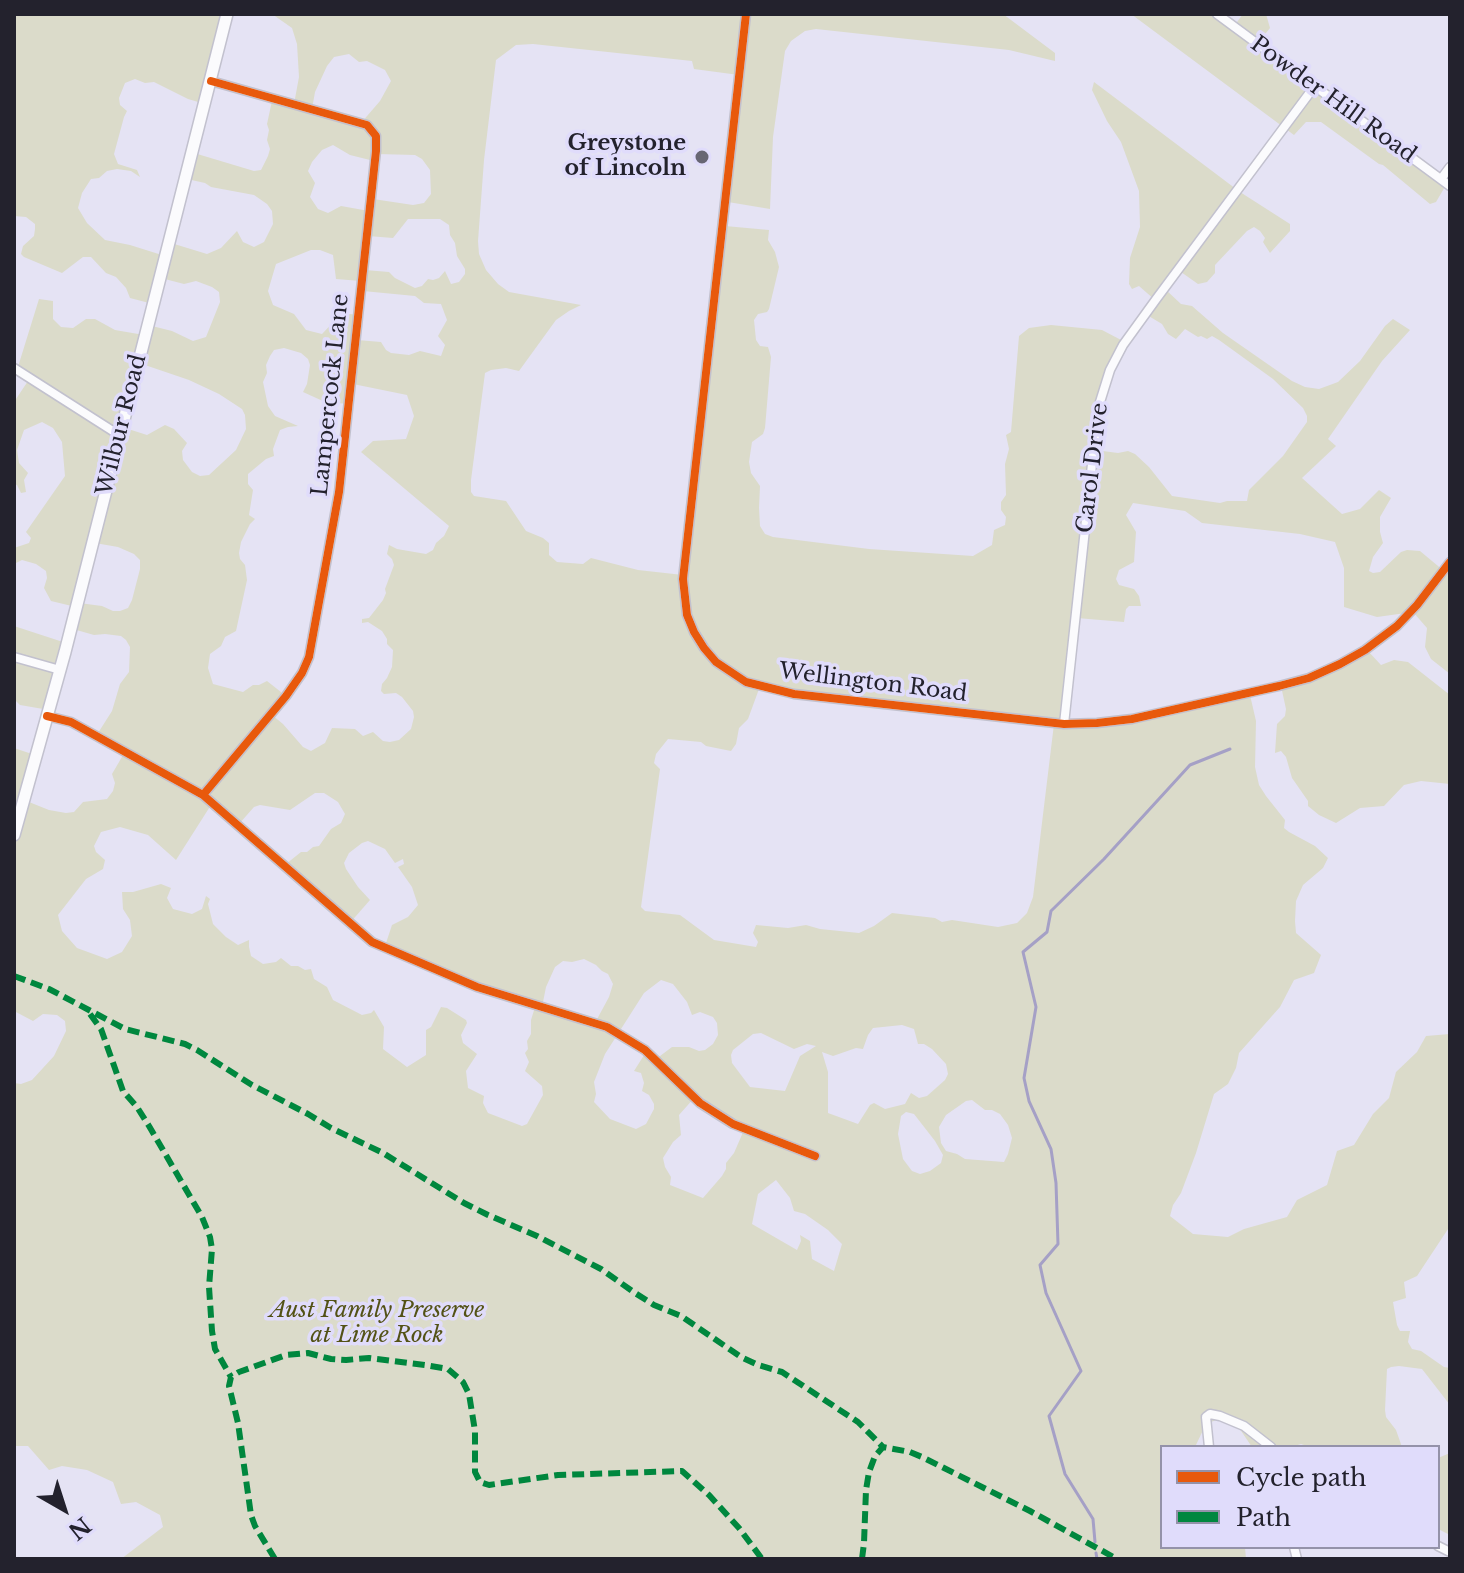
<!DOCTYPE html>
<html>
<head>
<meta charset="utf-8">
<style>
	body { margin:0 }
	#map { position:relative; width:1464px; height:1573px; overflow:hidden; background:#e5e3f4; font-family:"Libre Baskerville",serif }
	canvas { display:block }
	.frame { position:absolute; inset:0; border:16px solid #23222d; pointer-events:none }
	.legend { position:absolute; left:1160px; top:1445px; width:280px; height:104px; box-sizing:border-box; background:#e0dcfb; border:2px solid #9492a9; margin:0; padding:10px 14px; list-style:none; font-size:24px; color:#23222d }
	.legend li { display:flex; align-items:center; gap:16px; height:40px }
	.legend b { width:40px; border:2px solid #9492a9 }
	.north { position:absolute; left:24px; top:1469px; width:80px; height:80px; -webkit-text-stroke:6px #e0dcfb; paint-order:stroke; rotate:141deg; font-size:22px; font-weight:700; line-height:32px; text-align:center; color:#23222d }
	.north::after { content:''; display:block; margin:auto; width:28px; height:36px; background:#23222d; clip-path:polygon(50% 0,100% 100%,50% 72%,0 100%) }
</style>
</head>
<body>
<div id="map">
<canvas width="1464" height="1573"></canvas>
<div class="frame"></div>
<ul class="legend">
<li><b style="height:10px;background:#e8590c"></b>Cycle path</li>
<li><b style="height:10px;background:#00873e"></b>Path</li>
</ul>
<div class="north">N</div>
</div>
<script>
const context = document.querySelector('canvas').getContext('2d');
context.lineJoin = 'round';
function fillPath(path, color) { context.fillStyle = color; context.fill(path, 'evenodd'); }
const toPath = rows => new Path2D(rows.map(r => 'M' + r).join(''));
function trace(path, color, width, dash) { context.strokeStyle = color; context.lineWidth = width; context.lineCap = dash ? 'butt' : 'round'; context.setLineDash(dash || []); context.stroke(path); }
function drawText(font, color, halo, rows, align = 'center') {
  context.font = font + ' "Libre Baskerville",serif'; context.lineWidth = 7; context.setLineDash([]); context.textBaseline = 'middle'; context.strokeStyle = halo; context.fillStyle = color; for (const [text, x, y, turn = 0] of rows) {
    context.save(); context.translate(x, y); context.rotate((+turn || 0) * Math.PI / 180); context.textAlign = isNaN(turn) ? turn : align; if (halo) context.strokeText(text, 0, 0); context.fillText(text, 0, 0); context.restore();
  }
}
fillPath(toPath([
	[14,14,231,14,205,104,188,99,154,82,145,83,135,79,125,83,119,98,120,105,127,111,124,117,114,154,118,164,137,170,140,177,131,171,117,169,107,171,99,178,91,179,82,193,78,208,87,223,105,240,130,245,165,256,171,243,207,254,221,248,237,231,243,242,254,247,264,242,273,224,272,211,267,204,254,195,211,187,205,183,187,179,194,153,254,171,261,170,268,156,270,149,267,140,269,130,267,124,272,101,294,104,299,77,297,44,292,28,272,14,1003,14,1055,53,1055,61,1009,50,816,29,805,31,791,41,785,51,773,137,770,209,728,202,739,75,694,69,692,61,533,44,516,45,496,60,484,160,478,241,479,254,486,270,498,284,509,292,581,305,569,311,556,320,519,371,506,368,491,370,485,373,471,480,471,492,474,496,506,501,526,531,543,538,549,543,549,555,557,562,583,564,591,558,638,570,683,575,725,226,769,230,768,240,775,252,779,267,769,309,767,312,758,314,754,320,756,340,760,346,768,347,771,357,765,428,763,434,752,442,749,462,751,473,760,486,759,508,760,526,765,534,773,537,869,549,973,556,992,545,994,530,1005,525,1006,517,1001,510,1001,502,1006,495,1005,464,1009,449,1006,435,1011,432,1019,336,1029,328,1051,325,1102,330,1123,341,1109,373,1095,450,1118,453,1128,451,1135,454,1149,467,1172,496,1220,503,1227,501,1247,501,1249,490,1283,456,1307,422,1307,416,1303,408,1273,379,1219,340,1212,336,1207,339,1201,336,1198,337,1185,329,1176,339,1168,334,1162,324,1147,315,1155,300,1139,286,1132,289,1129,284,1130,258,1140,227,1139,191,1121,142,1107,121,1092,90,1094,82,1240,192,1290,224,1290,231,1270,253,1263,242,1265,238,1260,231,1254,227,1247,231,1215,265,1215,273,1207,282,1198,284,1181,272,1165,289,1181,304,1192,306,1223,333,1292,381,1305,387,1319,389,1338,382,1360,361,1385,326,1393,319,1410,330,1382,361,1328,439,1336,446,1302,478,1342,514,1360,509,1379,490,1391,498,1380,517,1380,532,1383,543,1373,557,1369,571,1373,573,1380,572,1401,552,1407,550,1420,551,1444,571,1450,565,1450,674,1431,659,1425,647,1427,628,1413,612,1377,617,1344,607,1344,568,1335,542,1300,534,1202,523,1185,511,1133,503,1126,515,1136,532,1134,562,1119,570,1116,579,1119,585,1134,589,1139,596,1141,606,1129,606,1126,609,1124,622,1077,618,1065,723,1096,724,1250,695,1256,721,1255,767,1259,785,1266,796,1285,820,1284,828,1289,832,1315,846,1328,858,1323,868,1303,885,1296,901,1295,921,1296,933,1321,955,1314,973,1294,980,1280,1007,1239,1053,1236,1068,1228,1084,1214,1094,1196,1153,1181,1193,1173,1205,1170,1216,1193,1234,1228,1237,1244,1229,1287,1217,1297,1200,1327,1185,1337,1151,1354,1145,1373,1114,1389,1098,1396,1072,1417,1052,1426,1036,1450,1034,1450,1226,1417,1276,1404,1282,1406,1298,1393,1302,1397,1325,1400,1331,1410,1331,1408,1342,1412,1349,1421,1351,1444,1367,1450,1368,1450,1405,1422,1369,1399,1366,1391,1367,1387,1369,1385,1410,1386,1417,1396,1430,1402,1447,1310,1447,1301,1444,1291,1447,1252,1447,1235,1422,1224,1417,1206,1424,1195,1447,1162,1447,1162,1547,1245,1547,1246,1559,121,1559,163,1527,160,1515,136,1502,121,1504,113,1482,87,1470,62,1466,49,1470,28,1446,14,1446,14,1083,21,1084,32,1080,54,1056,66,1031,65,1021,57,1015,43,1014,33,1021,14,1011,14,748,35,755,24,800,49,810,66,813,74,812,83,802,107,799,113,791,115,783,112,774,126,750,98,733,112,711,120,684,129,672,130,647,126,640,121,636,105,634,94,635,73,629,76,607,51,601,44,588,47,578,46,571,36,564,22,560,14,564,14,548,29,543,31,538,26,532,65,476,62,442,53,428,42,422,24,430,17,450,19,463,28,473,24,480,26,492,21,493,17,485,14,484,14,402,28,381,17,370,39,299,53,301,53,319,61,327,73,328,86,319,95,319,115,330,144,335,152,326,172,331,193,341,206,337,220,302,219,292,212,287,196,281,184,284,161,278,153,304,130,298,126,288,116,277,106,273,91,257,83,257,62,273,24,257,21,254,23,246,34,236,35,229,35,224,26,217,14,216],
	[349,54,359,62,367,61,385,70,391,81,380,101,361,123,312,109,315,92,327,66,334,57],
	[333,145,350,155,374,161,377,154,415,155,422,159,430,170,431,194,424,203,413,205,373,199,369,211,341,206,328,213,318,209,310,197,315,183,308,171,312,162,322,150],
	[408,219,440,219,449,225,450,235,455,243,457,256,465,269,465,274,459,282,451,284,445,271,439,278,433,280,428,279,422,286,415,288,395,278,389,272,365,270,368,236,393,238],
	[311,250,320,250,333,255,336,279,361,281,363,291,415,296,424,303,441,304,447,320,438,336,445,345,441,356,420,351,409,355,391,353,386,350,381,342,357,340,358,315,342,313,322,334,306,330,294,314,273,305,268,291,276,264],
	[284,348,301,353,308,359,310,365,307,384,303,392,325,402,349,404,353,384,407,395,414,416,406,439,373,441,361,452,449,526,444,536,436,543,433,550,426,554,397,549,389,545,387,554,392,559,394,565,385,589,386,593,383,600,369,618,362,619,362,623,368,622,382,631,387,639,387,644,393,650,392,667,387,678,382,684,381,691,384,694,396,693,402,697,413,711,414,717,411,729,399,740,390,742,383,741,373,732,363,736,355,729,332,728,325,743,311,751,303,747,283,724,272,715,286,696,267,681,259,685,253,685,243,692,213,684,208,668,210,654,221,646,225,637,236,631,247,580,245,565,240,559,239,553,241,542,250,524,255,519,249,515,253,490,248,484,248,474,266,459,274,456,273,449,280,430,288,427,298,426,275,416,268,406,263,382,267,373,266,365,270,356,274,350],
	[142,364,189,380,219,394,242,409,245,415,246,429,236,450,209,475,200,476,192,472,183,460,182,451,187,443,174,429,165,425,147,435,122,427],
	[95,543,118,547,134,554,140,560,140,569,132,600,128,608,120,611,113,611,102,606,79,603],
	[759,689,1054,724,1033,897,1027,913,1017,923,998,927,952,920,942,922,935,918,892,913,874,926,859,933,820,929,806,925,788,928,756,925,753,933,758,942,756,947,714,940,680,915,645,911,641,907,660,769,654,763,656,754,668,739,701,742,706,746,731,751,736,744,739,728,748,719],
	[315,793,324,793,338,802,345,814,341,823,331,829,319,846,313,847,307,852,301,852,286,864,349,924,370,900,358,887,346,869,344,863,349,853,362,843,368,841,385,849,395,863,403,859,404,864,398,867,412,887,418,905,408,917,392,925,385,946,535,1007,531,1020,531,1034,527,1041,528,1049,525,1053,529,1062,525,1071,542,1086,543,1095,527,1124,522,1126,488,1113,483,1103,484,1096,468,1088,466,1071,477,1054,463,1043,461,1035,467,1023,466,1020,447,1008,441,1007,431,1027,426,1030,426,1055,407,1067,383,1049,384,1027,374,1010,371,1013,362,1015,333,1000,327,987,314,979,311,969,305,970,298,966,291,966,281,958,276,962,263,964,251,956,249,947,249,940,238,945,226,937,213,924,208,904,210,899,206,896,202,909,192,914,173,909,167,898,171,888,161,884,133,892,122,892,123,909,130,920,132,936,122,952,107,959,77,948,62,931,58,915,86,879,103,869,105,860,96,852,94,846,101,832,120,827,148,835,176,860,211,805,239,824,254,807,260,805,290,810],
	[584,959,596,965,602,971,608,974,613,984,609,997,596,1021,542,1007,546,987,555,967,563,961,572,962],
	[661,980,673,984,687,1002,692,1015,700,1012,713,1017,717,1023,718,1035,713,1044,705,1050,699,1051,689,1047,672,1047,656,1059,646,1052,634,1071,641,1073,644,1083,642,1091,649,1095,654,1104,654,1109,646,1124,636,1129,610,1119,594,1102,596,1094,594,1082,605,1054,644,993],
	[902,1025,914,1029,918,1044,924,1044,932,1049,946,1064,948,1074,945,1080,927,1096,919,1098,911,1093,905,1104,885,1109,874,1103,870,1105,858,1124,828,1113,828,1072,822,1052,833,1056,856,1048,863,1049,868,1035,873,1028],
	[761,1033,794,1049,807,1044,816,1046,800,1056,785,1091,750,1087,732,1063,731,1055,733,1050,753,1034],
	[695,1097,744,1130,734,1153,726,1163,726,1169,722,1176,703,1198,670,1185,671,1177,665,1167,663,1158,673,1142,681,1135,679,1115],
	[972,1100,985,1110,992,1110,1000,1114,1008,1125,1012,1138,1008,1154,1004,1162,965,1159,957,1154,946,1151,941,1143,939,1127,946,1115,966,1101],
	[906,1112,914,1114,935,1141,943,1155,941,1163,930,1171,920,1174,912,1171,903,1159,898,1134,901,1116],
	[776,1180,790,1198,794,1211,805,1214,828,1230,842,1244,834,1271,812,1259,810,1241,800,1235,801,1241,797,1250,752,1224,758,1194],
	[1131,14,1217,14,1234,26,1243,14,1266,14,1270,28,1258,43,1439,178,1450,168,1450,186,1446,185,1436,202,1430,204,1383,165,1379,164,1321,122,1306,122,1294,135],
	[14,626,66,643,49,710,20,705,14,699],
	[1368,651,1381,665,1394,660,1408,662,1450,695,1450,784,1421,781,1404,785,1384,806,1360,808,1336,823,1319,815,1308,806,1308,801,1292,778,1286,757,1281,751,1275,753,1277,724,1285,716,1286,709,1281,686],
	[1450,1453,1450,1535,1438,1529,1438,1458]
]), '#dbdbca');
trace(toPath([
	[1095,1542,1093,1519,1065,1474,1049,1416,1081,1371,1046,1293,1040,1265,1058,1244,1056,1183,1051,1149,1029,1101,1024,1078,1036,1007,1023,952,1047,932,1051,911,1104,859,1190,765,1230,749],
	[1096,1553,1097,1559]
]), '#a5a0c6', 3);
const street = toPath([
	[746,14,683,579,687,615,694,632,704,648,716,662,746,682,794,694,1064,724,1097,723,1132,719,1279,686,1309,678,1340,664,1365,650,1397,626,1417,605,1450,562],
	[1217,14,1450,186],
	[1441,179,1450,167],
	[14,368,119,435],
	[14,657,60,670],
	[47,716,71,722,203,795,372,942,477,987,607,1027,645,1050,700,1103,733,1124,815,1156],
	[1064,724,1096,427,1100,402,1110,370,1123,345,1157,298,1314,87],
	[203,795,286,696,302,673,309,657,339,492,376,151,376,136,367,125,211,81],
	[1209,1447,1206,1417,1210,1414,1220,1416,1244,1426,1271,1447],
	[1438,1546,1450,1552],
	[1294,1547,1297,1559]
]);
const secondary = toPath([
	[14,835,65,652,227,14]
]);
trace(street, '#c2c1ce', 11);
trace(secondary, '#c2c1ce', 14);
trace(street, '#fbfbfd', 8);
trace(secondary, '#fbfbfd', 11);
trace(toPath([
	[14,976,49,989,125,1029,185,1044,197,1050,252,1085,308,1114,331,1128,383,1153,464,1203,488,1215,537,1236,601,1269,635,1293,654,1305,681,1316,741,1357,758,1365,782,1372,858,1422,883,1447],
	[90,1014,101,1029,123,1091,137,1107,149,1126,202,1217,210,1237,212,1249,209,1287,212,1331,215,1349,231,1377],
	[275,1559,255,1526,251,1515,238,1423,229,1386,231,1377,239,1372,286,1355,308,1353,331,1359,346,1360,369,1358,425,1365,448,1369,463,1382,469,1394,475,1431,475,1472,480,1482,489,1485,558,1475,682,1471,709,1495,739,1528,762,1559],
	[862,1559,864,1543,866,1490,869,1472,875,1456,883,1447,910,1452,922,1457,1030,1511,1117,1559]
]), '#00873e', 6, [12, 6]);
trace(toPath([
	[746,14,683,579,687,615,694,632,704,648,716,662,746,682,794,694,1064,724,1097,723,1132,719,1279,686,1309,678,1340,664,1365,650,1397,626,1417,605,1450,562],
	[47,716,71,722,203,795,372,942,477,987,607,1027,645,1050,700,1103,733,1124,815,1156],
	[203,795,286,696,302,673,309,657,339,492,376,151,376,136,367,125,211,81]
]), '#e8590c', 8);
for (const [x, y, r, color] of [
	[702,157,8,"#676673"]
]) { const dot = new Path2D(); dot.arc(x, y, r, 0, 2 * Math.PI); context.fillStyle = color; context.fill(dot); trace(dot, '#e0dcfb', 3); }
drawText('22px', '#23222d', '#e0dcfb', [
	["Powder Hill Road",1333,100,36],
	["Lampercock Lane",331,395,-84],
	["Wilbur Road",122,425,-76],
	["Carol Drive",1093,468,-83],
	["Wellington Road",873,683,7]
]);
drawText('bold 22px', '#23222d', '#e0dcfb', [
	["Greystone",686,144],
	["of Lincoln",686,169]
], 'right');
drawText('italic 22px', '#535216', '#e0dcfb', [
	["Aust Family Preserve",377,1311],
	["at Lime Rock",377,1336]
]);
</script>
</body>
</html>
